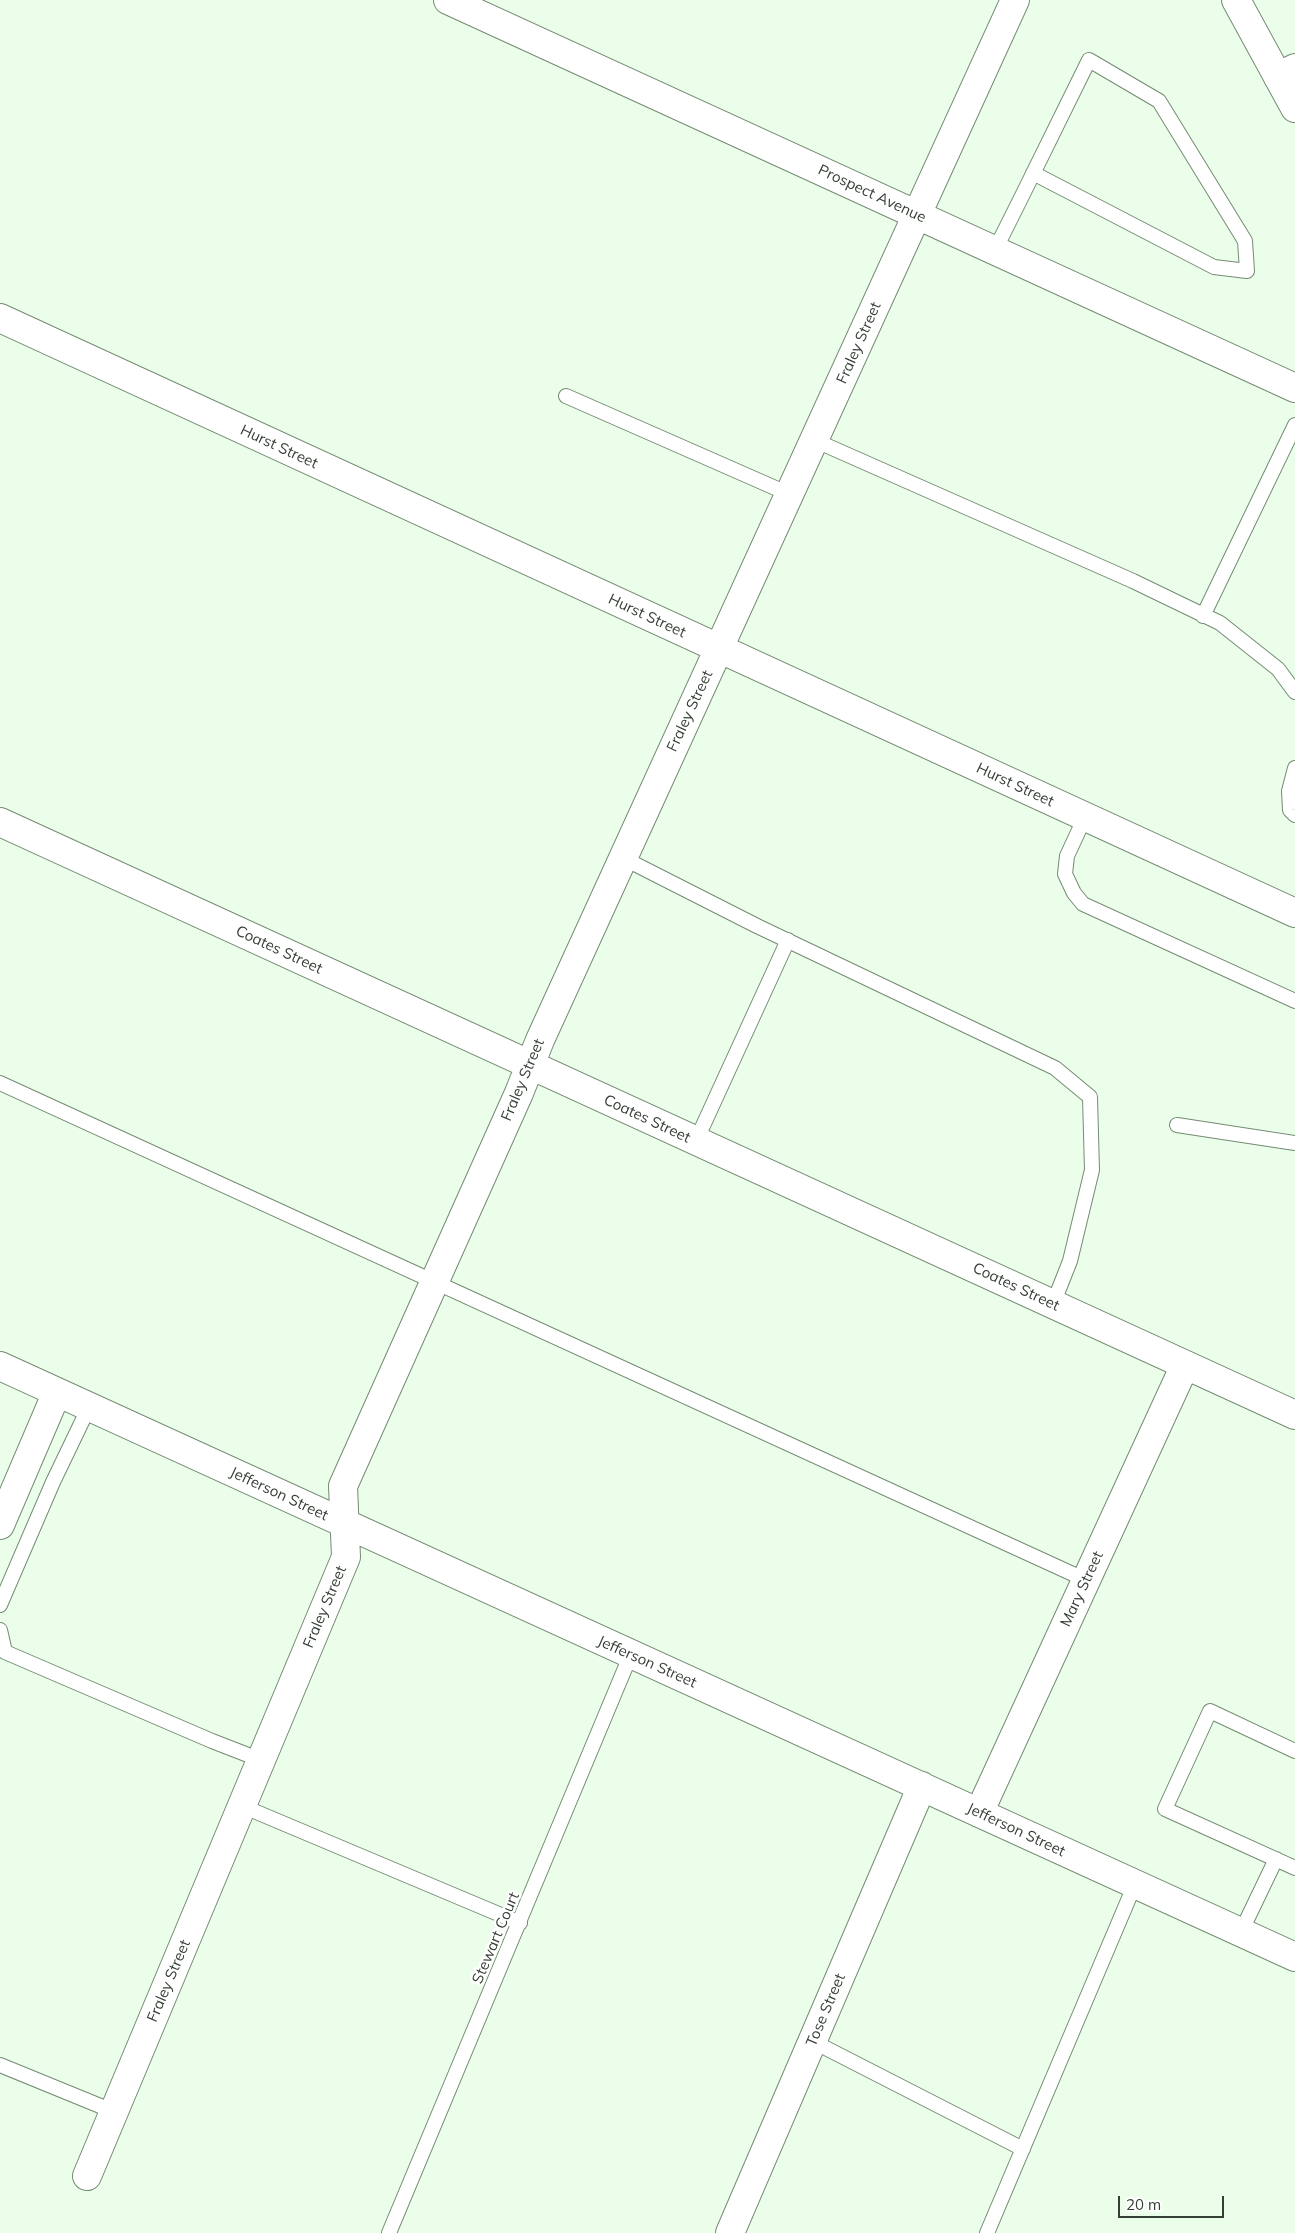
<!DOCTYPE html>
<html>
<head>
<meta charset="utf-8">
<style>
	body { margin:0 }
	#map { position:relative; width:1295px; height:2233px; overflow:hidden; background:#eafee9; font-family:Mulish,sans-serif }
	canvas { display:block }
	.scale { position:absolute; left:1118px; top:2196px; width:106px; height:22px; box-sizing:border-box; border:2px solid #363f35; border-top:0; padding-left:6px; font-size:15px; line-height:18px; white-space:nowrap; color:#363f35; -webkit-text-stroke:4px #fff; paint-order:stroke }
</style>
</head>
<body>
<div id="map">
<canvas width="1295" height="2233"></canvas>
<div class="scale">20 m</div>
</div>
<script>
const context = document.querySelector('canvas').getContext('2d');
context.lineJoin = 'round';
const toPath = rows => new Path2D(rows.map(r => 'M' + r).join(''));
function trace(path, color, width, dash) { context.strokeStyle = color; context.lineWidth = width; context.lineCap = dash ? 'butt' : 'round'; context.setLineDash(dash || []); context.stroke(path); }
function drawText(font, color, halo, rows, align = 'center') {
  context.font = font + ' Mulish,sans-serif'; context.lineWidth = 5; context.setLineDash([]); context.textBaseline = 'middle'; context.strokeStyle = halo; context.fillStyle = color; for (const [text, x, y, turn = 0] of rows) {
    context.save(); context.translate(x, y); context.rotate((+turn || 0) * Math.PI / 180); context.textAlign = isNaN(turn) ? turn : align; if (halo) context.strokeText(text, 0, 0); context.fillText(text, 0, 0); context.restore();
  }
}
const lane = toPath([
	[995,250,1023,194,1089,60,1159,101,1245,241,1247,271,1214,267,1033,173],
	[566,396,789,494],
	[814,440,1133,581,1220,623,1278,669,1295,692],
	[1203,616,1295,425],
	[1295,768,1289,791,1290,810,1295,815],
	[1085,817,1067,856,1065,874,1074,893,1083,904,1295,1001],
	[623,858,757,926,1055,1068,1090,1097,1092,1170,1070,1261,1053,1304],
	[0,1083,1086,1580],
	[1177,1125,1295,1143],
	[696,1141,788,940],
	[0,1605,53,1482,89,1407],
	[0,1630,5,1652,212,1741,261,1760],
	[1295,1751,1210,1711,1165,1809,1295,1868],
	[242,1806,520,1923],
	[1241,1932,1276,1859],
	[812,2041,1023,2149],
	[0,2065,115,2112],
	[389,2233,631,1654],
	[987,2233,1135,1884]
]);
const street = toPath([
	[448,0,1295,388],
	[1278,77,1295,68],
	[0,318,1295,913],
	[0,822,1295,1415],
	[0,1366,1295,1957],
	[0,1525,57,1392],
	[979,1813,1185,1365],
	[87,2176,346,1557,343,1486,519,1093,540,1040,1015,0],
	[730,2233,922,1786]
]);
const secondary = toPath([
	[1236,0,1295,108]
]);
trace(lane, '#758b73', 16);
trace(street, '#758b73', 30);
trace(secondary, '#758b73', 30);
trace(lane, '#fff', 14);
trace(street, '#fff', 28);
trace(secondary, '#fff', 28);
drawText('15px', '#363f35', '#fff', [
	["Prospect Avenue",872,194,25],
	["Fraley Street",859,343,-66],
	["Hurst Street",279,447,25],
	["Hurst Street",647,616,25],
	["Fraley Street",690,711,-65],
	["Hurst Street",1015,785,25],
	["Coates Street",279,950,25],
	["Fraley Street",523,1080,-67],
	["Coates Street",647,1119,25],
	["Coates Street",1016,1287,25],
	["Jefferson Street",279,1494,25],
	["Mary Street",1082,1589,-65],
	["Fraley Street",325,1607,-67],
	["Jefferson Street",647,1662,24],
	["Jefferson Street",1016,1830,25],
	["Stewart Court",496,1938,-67],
	["Fraley Street",169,1981,-67],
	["Tose Street",826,2010,-67]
]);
</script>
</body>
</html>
